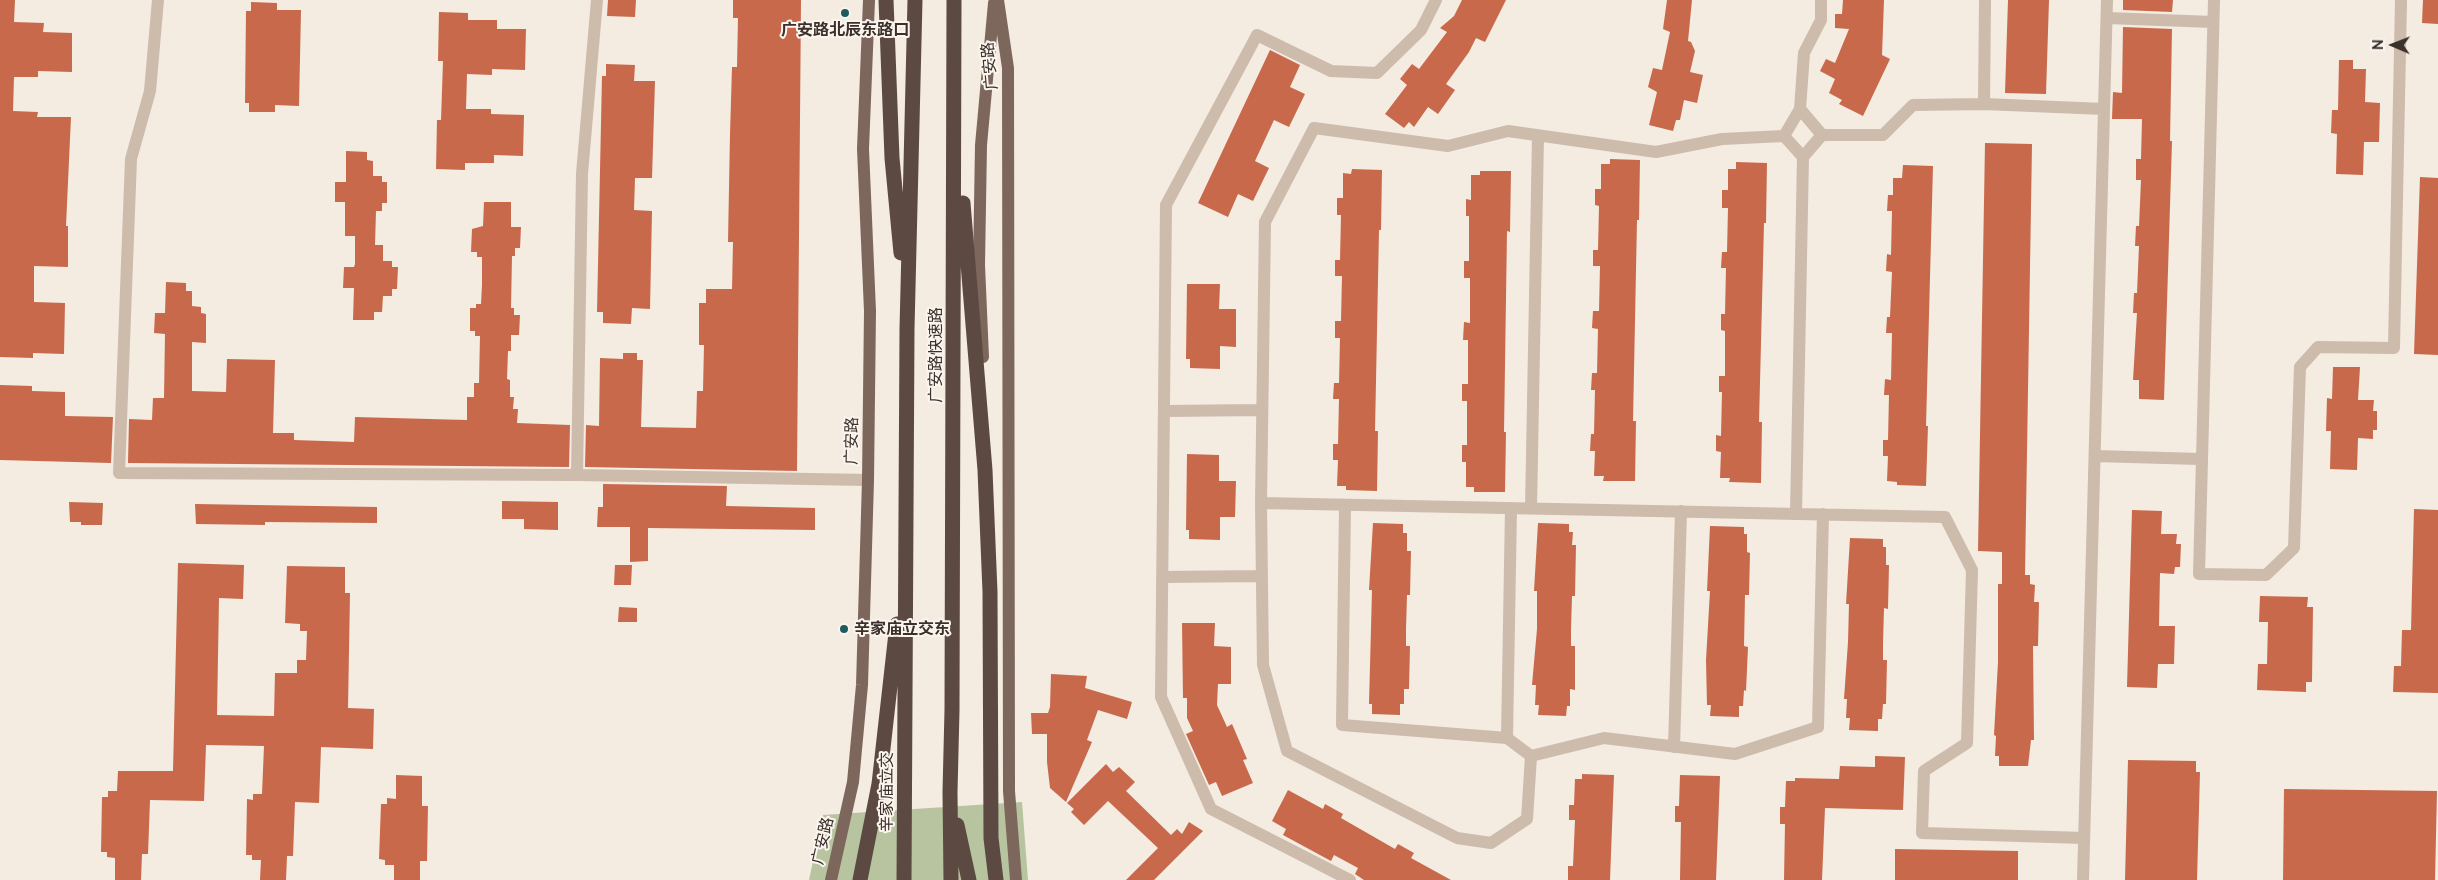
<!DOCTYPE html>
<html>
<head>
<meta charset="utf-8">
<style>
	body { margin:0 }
	#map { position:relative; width:2438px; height:880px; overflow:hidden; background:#f4ebe1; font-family:Raleway,sans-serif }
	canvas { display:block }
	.north { position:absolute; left:2368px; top:20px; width:50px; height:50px; -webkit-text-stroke:4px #fbf5ee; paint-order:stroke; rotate:271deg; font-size:14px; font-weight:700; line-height:20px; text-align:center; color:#3b302b }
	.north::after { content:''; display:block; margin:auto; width:18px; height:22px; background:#3b302b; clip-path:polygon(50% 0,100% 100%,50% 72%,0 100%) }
</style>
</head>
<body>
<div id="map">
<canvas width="2438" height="880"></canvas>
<div class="north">N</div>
</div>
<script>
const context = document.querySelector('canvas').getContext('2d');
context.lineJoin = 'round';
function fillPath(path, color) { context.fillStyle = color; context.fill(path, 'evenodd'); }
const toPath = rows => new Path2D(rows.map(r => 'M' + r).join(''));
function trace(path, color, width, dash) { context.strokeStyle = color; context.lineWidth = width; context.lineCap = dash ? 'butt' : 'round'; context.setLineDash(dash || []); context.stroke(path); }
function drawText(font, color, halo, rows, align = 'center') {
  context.font = font + ' Raleway,"Noto Sans SC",sans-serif'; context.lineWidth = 4; context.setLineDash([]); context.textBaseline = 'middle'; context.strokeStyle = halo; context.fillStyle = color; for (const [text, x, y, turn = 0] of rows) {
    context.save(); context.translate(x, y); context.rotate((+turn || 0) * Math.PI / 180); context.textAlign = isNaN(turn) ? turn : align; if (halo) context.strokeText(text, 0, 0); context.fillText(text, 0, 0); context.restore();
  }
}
fillPath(toPath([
	[1022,802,1028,880,809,880,823,815]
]), '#b8c4a0');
fillPath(toPath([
	[0,0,15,0,14,22,44,23,43,32,72,33,72,72,38,71,38,77,14,77,13,111,38,112,37,117,71,117,66,226,68,226,68,267,34,266,34,302,65,303,64,354,33,353,33,358,0,357],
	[608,0,636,0,635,17,607,16],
	[733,0,801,0,797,471,585,467,586,425,599,426,600,358,623,359,623,353,637,353,637,360,643,360,641,427,696,428,697,391,703,391,704,345,699,345,699,303,706,303,706,289,732,289,733,242,728,242,730,134,732,67,737,67,738,18,733,18],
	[1462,0,1506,0,1485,42,1476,38,1469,52,1446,84,1455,90,1438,114,1428,107,1414,127,1409,122,1404,128,1385,114,1407,85,1400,79,1412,64,1419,69,1447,32,1440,28,1454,16],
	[1667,0,1692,0,1688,41,1691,42,1695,51,1690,72,1703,75,1697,103,1684,100,1680,120,1676,120,1673,131,1649,125,1657,92,1648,87,1653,68,1662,70,1670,32,1663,29],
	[1843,0,1884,0,1882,55,1890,59,1863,116,1839,104,1842,100,1829,93,1835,79,1820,71,1826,59,1835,63,1849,29,1835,28,1835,14,1842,14],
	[2008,0,2049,0,2046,94,2005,93],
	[2123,0,2173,0,2172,12,2123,10],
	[2423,0,2438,0,2438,24,2422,23],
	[251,2,277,3,277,10,301,10,299,106,275,105,275,112,249,112,249,103,245,103,246,11,251,11],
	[439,12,468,13,468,20,497,20,497,29,526,29,525,70,492,69,492,75,467,74,466,109,491,109,491,114,524,115,523,156,494,155,494,163,465,163,465,170,436,169,437,120,441,120,443,61,438,61],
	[2123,27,2172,29,2170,141,2172,141,2164,400,2139,399,2139,380,2133,380,2137,313,2133,313,2134,293,2137,293,2139,246,2135,246,2136,226,2139,226,2141,180,2136,180,2136,159,2141,159,2142,119,2112,119,2113,92,2122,93],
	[1270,50,1300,65,1290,87,1305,94,1289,127,1274,120,1255,161,1269,168,1253,201,1238,194,1228,217,1198,203],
	[2339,60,2353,60,2353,69,2366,69,2365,102,2380,103,2379,142,2364,142,2363,175,2336,174,2337,134,2331,133,2332,110,2338,110],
	[606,64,635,65,634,81,655,81,652,178,635,178,634,210,652,211,650,309,632,308,631,324,603,323,603,312,597,312,602,76,606,76],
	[1985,143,2032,144,2025,575,2030,575,2030,584,2035,585,2034,602,2039,602,2038,646,2033,646,2034,740,2031,740,2028,766,1999,766,1999,756,1995,756,1996,736,1994,735,1998,662,1998,584,2002,584,2002,552,1978,551],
	[346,151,367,152,367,160,373,161,373,176,382,176,382,182,387,182,387,203,382,203,382,211,376,211,375,245,383,245,383,261,392,261,392,267,398,267,397,289,392,289,392,296,383,296,382,312,374,312,374,320,353,320,354,288,343,288,344,267,354,267,355,264,355,236,345,236,345,202,335,202,335,182,346,182],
	[1610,159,1640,160,1639,220,1637,220,1633,421,1636,421,1635,481,1603,481,1604,476,1594,476,1595,451,1590,451,1591,434,1594,434,1595,390,1591,390,1592,373,1597,373,1598,329,1592,328,1593,311,1599,311,1600,266,1593,266,1593,250,1598,250,1599,206,1595,205,1595,189,1601,189,1601,164,1610,164],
	[1736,162,1767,163,1766,223,1764,223,1759,422,1762,422,1761,483,1729,482,1730,478,1720,478,1721,452,1716,451,1716,435,1721,436,1722,392,1719,392,1719,376,1725,376,1725,331,1721,330,1721,314,1725,314,1726,268,1721,268,1722,252,1727,252,1728,208,1722,208,1722,190,1728,190,1728,169,1736,169],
	[1903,165,1933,166,1926,426,1928,426,1926,486,1897,485,1897,482,1887,481,1888,456,1883,456,1883,440,1888,440,1889,395,1884,395,1885,379,1891,380,1892,333,1886,333,1887,317,1890,317,1892,272,1886,271,1887,254,1891,255,1892,211,1887,211,1888,195,1893,195,1893,178,1902,178],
	[1352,169,1382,170,1381,230,1379,230,1375,431,1378,431,1377,491,1346,490,1346,486,1337,486,1338,460,1333,460,1333,444,1338,444,1339,399,1333,399,1334,383,1339,383,1340,338,1335,338,1335,321,1341,321,1342,276,1335,276,1335,260,1340,260,1341,215,1337,215,1337,198,1343,198,1343,173,1351,174],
	[1480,171,1511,171,1510,232,1507,231,1504,432,1506,432,1505,492,1474,492,1474,487,1466,487,1466,462,1462,462,1462,445,1467,445,1467,401,1462,401,1462,384,1468,384,1468,340,1463,340,1464,322,1470,323,1470,278,1464,278,1464,261,1469,261,1469,216,1466,216,1466,199,1471,200,1471,175,1480,175],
	[2420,177,2438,178,2438,355,2414,354],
	[484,202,511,202,511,227,521,227,520,248,515,248,515,256,512,256,511,308,514,308,514,315,520,315,519,335,511,335,511,351,508,351,507,379,510,380,510,397,514,397,513,409,518,409,517,423,570,425,569,467,128,463,129,419,152,420,153,398,164,398,165,334,154,333,155,313,165,313,166,282,186,283,186,291,192,291,192,306,201,307,201,313,206,314,206,343,192,342,192,391,226,392,227,359,275,360,273,433,294,433,294,440,354,442,355,417,467,420,467,397,474,397,474,383,479,383,480,336,475,336,475,331,470,331,470,308,476,308,476,304,481,304,482,285,482,257,477,257,477,252,471,252,472,229,483,226],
	[1187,284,1220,284,1219,309,1236,309,1236,347,1220,346,1220,369,1190,368,1190,359,1186,359],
	[2333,367,2360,367,2358,400,2374,400,2373,411,2377,411,2377,430,2373,430,2373,439,2358,438,2357,470,2330,469,2331,431,2326,431,2327,398,2332,399],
	[0,385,32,386,32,391,65,392,65,416,113,417,111,463,0,460],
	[1187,454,1219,455,1219,481,1236,481,1235,517,1220,517,1220,540,1189,539,1189,530,1186,530],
	[603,484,727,486,726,506,815,508,815,530,648,528,648,561,630,562,630,527,597,527,598,507,603,507],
	[502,501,558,502,558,530,524,529,524,519,502,519],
	[69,502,103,503,102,525,81,525,81,522,70,522],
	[195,504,377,507,377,523,265,522,265,525,196,524],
	[2414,509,2438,510,2438,693,2393,692,2394,666,2401,666,2402,630,2411,630],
	[2132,510,2162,511,2161,534,2177,534,2176,544,2181,544,2180,567,2175,567,2174,574,2160,573,2159,626,2175,626,2174,664,2158,664,2157,688,2127,687],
	[1373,523,1403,524,1403,533,1407,533,1407,551,1411,551,1410,595,1407,595,1406,629,1406,646,1410,646,1409,689,1404,689,1404,704,1400,704,1400,715,1372,714,1372,704,1369,704,1372,590,1369,590],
	[1538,523,1569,524,1569,532,1573,532,1572,545,1576,545,1575,596,1572,596,1571,629,1571,646,1575,646,1575,690,1570,689,1570,706,1567,706,1566,716,1538,715,1539,705,1535,705,1536,685,1532,685,1537,629,1537,591,1534,591],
	[1710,526,1744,527,1744,534,1747,534,1747,552,1750,553,1749,595,1745,595,1744,646,1748,647,1746,691,1744,690,1743,706,1739,706,1739,717,1710,716,1711,705,1707,705,1706,660,1710,591,1707,591],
	[1850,538,1883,539,1883,547,1886,547,1886,565,1889,565,1888,609,1884,608,1883,643,1883,660,1887,660,1886,704,1883,704,1882,719,1878,719,1878,731,1849,730,1850,718,1846,718,1847,699,1844,699,1848,642,1849,604,1846,604],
	[178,563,244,565,243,599,219,598,217,715,274,716,275,673,297,673,297,660,306,660,307,631,300,631,300,624,285,623,287,566,345,567,345,593,350,593,348,708,374,709,373,749,321,747,319,803,295,802,293,856,287,856,286,880,260,880,261,860,252,860,252,855,246,855,247,799,253,800,253,794,262,794,264,746,206,745,204,801,150,800,148,854,142,854,141,880,115,880,115,858,107,857,107,852,101,852,102,797,108,797,108,791,117,791,118,771,173,771],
	[615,565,632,565,631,585,614,585],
	[2260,596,2308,597,2307,607,2313,607,2312,682,2306,682,2306,692,2257,690,2258,664,2267,664,2268,622,2259,622],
	[619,607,637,608,637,622,618,622],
	[1182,623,1215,623,1214,646,1231,647,1231,684,1218,684,1217,705,1227,727,1232,724,1247,759,1243,760,1253,783,1222,796,1216,782,1209,785,1186,734,1193,731,1187,718,1187,698,1183,698],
	[1051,674,1087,676,1085,688,1132,702,1127,719,1098,710,1087,740,1092,742,1066,802,1050,788,1047,762,1047,734,1032,734,1031,713,1048,713,1050,707],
	[1875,756,1905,757,1903,810,1825,808,1822,880,1784,880,1785,824,1780,824,1780,807,1785,807,1786,781,1795,781,1795,778,1839,779,1840,766,1875,767],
	[2128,760,2196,761,2196,772,2200,772,2197,880,2125,880],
	[1106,764,1113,772,1119,767,1135,782,1126,791,1171,835,1177,829,1182,834,1189,822,1203,831,1154,880,1126,880,1158,848,1108,801,1084,825,1071,812,1074,809,1067,803],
	[1582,774,1614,775,1610,880,1568,880,1568,866,1573,866,1575,820,1569,820,1569,805,1574,805,1575,779,1582,779],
	[396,775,422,776,422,806,428,806,427,861,420,861,420,880,394,880,394,865,385,865,385,860,379,859,381,804,387,804,387,798,396,799],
	[1680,775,1720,776,1716,880,1680,880,1681,822,1675,822,1675,806,1679,806],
	[2284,789,2437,791,2435,880,2283,880],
	[1288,790,1323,809,1325,804,1343,814,1341,818,1395,849,1398,844,1414,853,1411,858,1451,880,1364,880,1355,874,1358,868,1334,855,1331,861,1283,835,1286,829,1272,821],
	[1895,849,2018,851,2018,880,1895,880]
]), '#c8694b');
trace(toPath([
	[158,0,150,91,131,159,119,473,577,475,868,480],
	[2214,0,2199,574,2266,575,2294,548,2300,367,2318,347,2394,348,2401,0],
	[2107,18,2213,22],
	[1984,104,1985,0],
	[1800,109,1822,135],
	[1784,136,1800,109,1804,53,1821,20,1821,0],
	[1164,411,1262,410],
	[2095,456,2200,459],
	[577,475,582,174,597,0],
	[1261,503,1263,665,1287,751,1457,838,1491,843,1527,819,1531,756],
	[1345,505,1342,725,1507,738,1531,756,1604,738,1735,754,1818,727,1823,514],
	[1531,508,1538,136],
	[1796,514,1803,157],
	[1162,577,1262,576],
	[1507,738,1511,508],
	[1674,747,1681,511],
	[2084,838,1922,833,1924,771,1967,743,1972,570,1945,517,1261,503,1265,222,1314,128,1448,146,1508,131,1656,152,1722,139,1784,136,1803,157,1822,135,1883,135,1913,105,1984,104,2104,109],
	[1350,880,1211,809,1161,697,1166,205,1257,35,1331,71,1377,73,1421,30,1436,0],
	[2083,880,2107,0]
]), '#cdbbac', 12);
trace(toPath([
	[998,0,1008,68,1009,791,1016,880],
	[983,357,979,265,981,145,994,3],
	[831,880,853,782,862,685,868,480,870,311,863,149,869,0]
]), '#7d675c', 12);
trace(toPath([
	[886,0,892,158,901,253],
	[963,203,985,470,990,592,991,838,996,880],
	[957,825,969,880],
	[860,880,879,784,897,624],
	[904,880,907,329,915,0],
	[951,880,950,792,952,710,954,0]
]), '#5c4a42', 15);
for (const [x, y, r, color] of [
	[845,13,5,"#1f5a5e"],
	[844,629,5,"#1f5a5e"]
]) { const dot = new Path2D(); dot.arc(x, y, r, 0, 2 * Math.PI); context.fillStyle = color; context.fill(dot); trace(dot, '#fbf5ee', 2); }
drawText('bold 16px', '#3b302b', '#fbf5ee', [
	["广安路北辰东路口",845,30],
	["辛家庙立交东",854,629,"left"]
]);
drawText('16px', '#3b302b', '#fbf5ee', [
	["广安路",990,66,-95],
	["广安路快速路",936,355,-90],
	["广安路",852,441,-89],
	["辛家庙立交",887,792,-90],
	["广安路",823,841,-77]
]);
</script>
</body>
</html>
